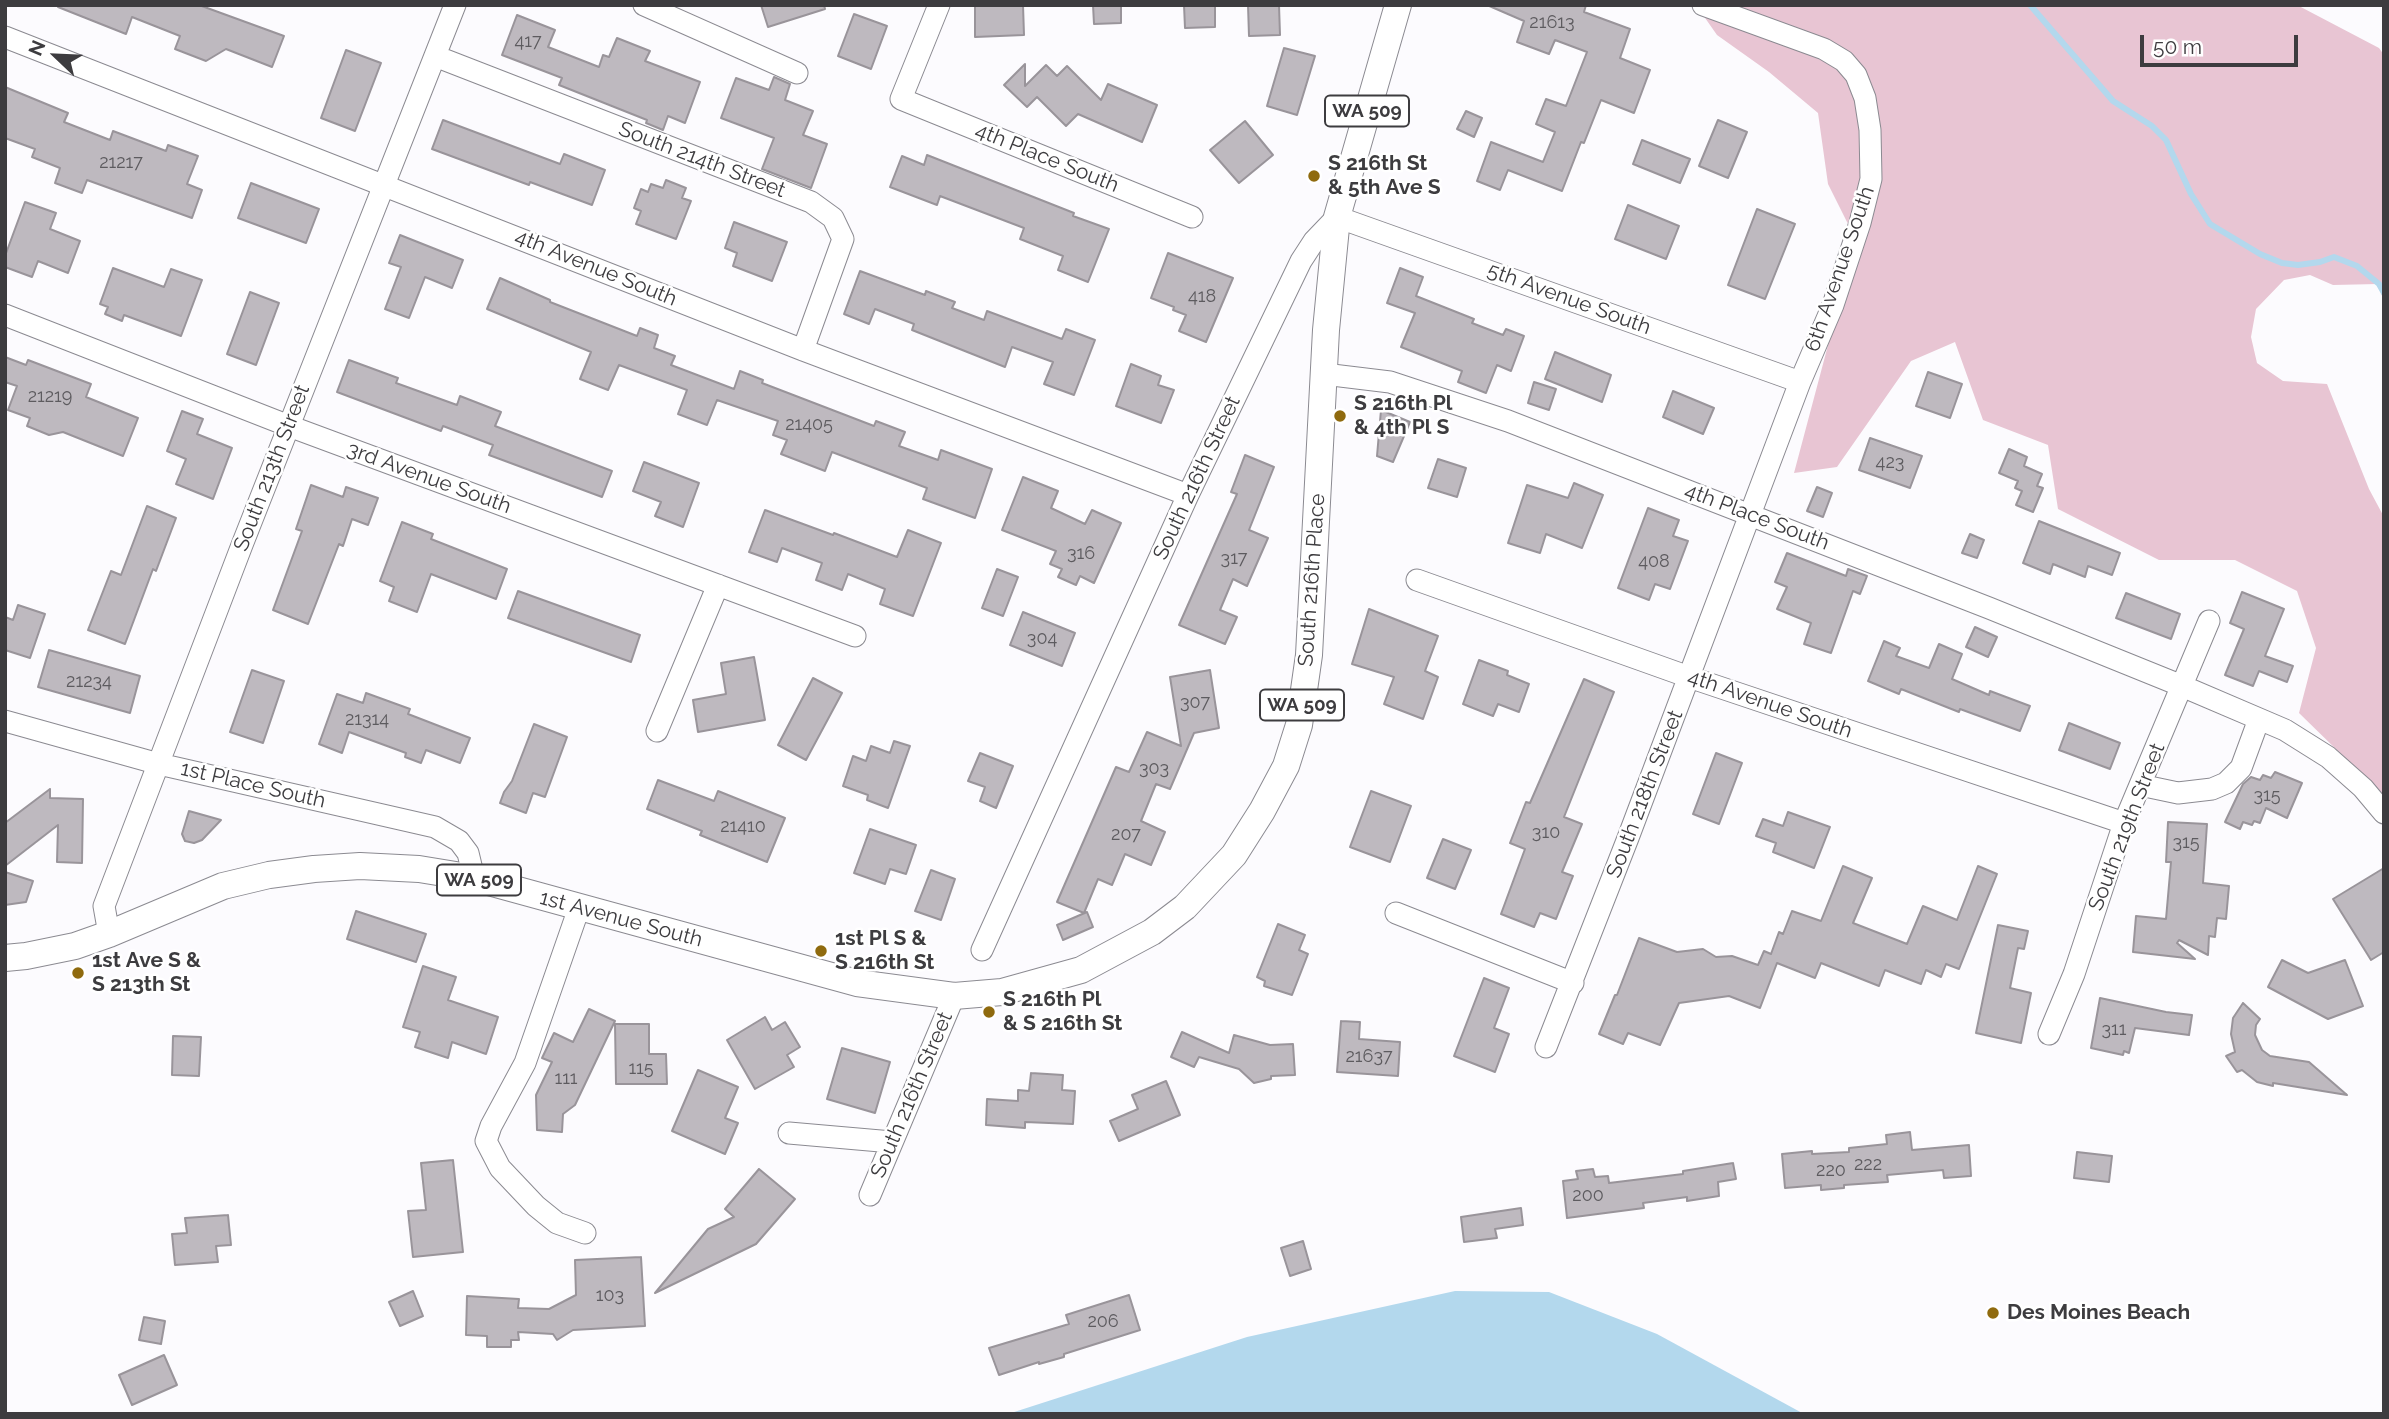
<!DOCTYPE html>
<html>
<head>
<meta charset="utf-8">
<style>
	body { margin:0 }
	#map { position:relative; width:2389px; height:1419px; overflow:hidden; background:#fcfbfe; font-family:Raleway,sans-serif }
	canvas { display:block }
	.frame { position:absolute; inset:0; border:7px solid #3d3c3f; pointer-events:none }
	.north { position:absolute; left:21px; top:21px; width:70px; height:70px; -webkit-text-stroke:5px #fff; paint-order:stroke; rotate:293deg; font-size:19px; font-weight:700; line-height:28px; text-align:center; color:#3d3c3f }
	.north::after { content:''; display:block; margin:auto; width:24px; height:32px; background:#3d3c3f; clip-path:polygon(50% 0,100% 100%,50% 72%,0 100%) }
	.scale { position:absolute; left:2140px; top:35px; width:158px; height:32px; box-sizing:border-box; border:4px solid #3d3c3f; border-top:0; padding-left:9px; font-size:21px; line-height:24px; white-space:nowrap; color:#3d3c3f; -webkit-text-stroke:5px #fff; paint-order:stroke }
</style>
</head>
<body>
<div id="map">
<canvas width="2389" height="1419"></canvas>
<div class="frame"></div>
<div class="north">N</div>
<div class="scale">50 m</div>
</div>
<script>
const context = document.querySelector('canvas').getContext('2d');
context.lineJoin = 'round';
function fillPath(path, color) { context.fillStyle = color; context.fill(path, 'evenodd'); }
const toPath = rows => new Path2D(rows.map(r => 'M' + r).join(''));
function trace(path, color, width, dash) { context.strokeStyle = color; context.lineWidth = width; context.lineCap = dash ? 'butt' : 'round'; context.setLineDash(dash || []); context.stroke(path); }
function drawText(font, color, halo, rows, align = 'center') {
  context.font = font + ' Raleway,sans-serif'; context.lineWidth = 5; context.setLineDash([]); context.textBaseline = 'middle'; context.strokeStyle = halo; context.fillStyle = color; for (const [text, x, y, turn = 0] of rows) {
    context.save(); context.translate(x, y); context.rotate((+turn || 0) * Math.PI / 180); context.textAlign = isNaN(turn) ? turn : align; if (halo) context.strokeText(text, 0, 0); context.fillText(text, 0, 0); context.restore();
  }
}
fillPath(toPath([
	[1696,5,2297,5,2379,48,2384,55,2384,302,2378,284,2333,285,2310,275,2284,280,2256,309,2251,337,2257,363,2283,381,2327,384,2369,489,2384,517,2384,796,2299,713,2316,648,2297,591,2235,560,2159,560,2058,509,2048,445,1983,420,1955,342,1911,361,1837,467,1794,473,1856,240,1828,184,1818,113,1769,72,1717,35]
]), '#e8c5d3');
fillPath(toPath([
	[1455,1291,1549,1292,1657,1334,1804,1414,1008,1414,1247,1337]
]), '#b3d8ed');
trace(toPath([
	[2030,5,2113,101,2152,126,2166,140,2191,194,2210,224,2260,254,2282,263,2298,265,2320,262,2334,257,2357,266,2379,284,2384,293]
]), '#b3d8ed', 6);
const building = toPath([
	[58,5,199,5,284,36,272,67,226,49,206,61,175,49,180,36,132,17,126,34,58,7,58,5],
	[761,5,824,5,825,9,768,27,761,5],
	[975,5,1023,5,1024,35,975,37,975,5],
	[1093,5,1121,5,1121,23,1094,24,1093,5],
	[1184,5,1215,5,1215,27,1185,28,1184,5],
	[1248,5,1279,5,1280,35,1249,36,1248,5],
	[1487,5,1586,5,1584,12,1630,29,1620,58,1650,70,1634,113,1601,100,1584,143,1581,142,1562,191,1508,170,1500,190,1477,181,1491,142,1543,162,1555,132,1536,124,1546,99,1566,106,1587,52,1555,40,1549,54,1517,42,1524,21,1487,5],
	[854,14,887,26,871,69,838,56,854,14],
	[517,15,555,30,548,47,599,67,603,55,609,57,617,38,650,51,645,61,700,82,685,123,668,116,663,130,646,123,647,120,559,85,562,78,502,55,517,15],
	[1284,48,1315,56,1297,115,1267,106,1284,48],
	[346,50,381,63,355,131,321,118,346,50],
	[1025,64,1025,86,1046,65,1057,76,1067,66,1101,100,1108,84,1157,105,1142,142,1078,114,1066,126,1037,97,1027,107,1004,85,1025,64],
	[774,77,790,84,785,100,813,111,803,135,827,144,811,188,762,169,774,138,721,118,736,78,769,90,774,77],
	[5,87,68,113,64,122,110,140,113,131,166,151,168,145,198,156,187,184,202,190,192,218,87,180,82,193,55,183,60,168,32,157,35,149,5,138,5,87],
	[1466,111,1482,118,1474,137,1457,129,1466,111],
	[443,120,560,164,564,154,605,170,592,205,530,182,529,185,432,149,443,120],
	[1718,120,1747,132,1728,178,1699,166,1718,120],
	[1245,121,1273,155,1239,183,1210,150,1245,121],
	[1642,140,1690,159,1680,183,1633,164,1642,140],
	[927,155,1074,213,1073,216,1109,229,1088,282,1058,270,1063,256,1020,239,1024,228,940,196,937,205,890,187,902,156,924,165,927,155],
	[666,180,686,188,682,198,691,201,676,239,636,224,641,211,634,208,641,189,648,192,651,184,663,188,666,180],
	[251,183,319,209,306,243,238,218,251,183],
	[25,202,56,213,50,229,80,241,68,273,38,261,32,277,5,267,5,256,25,202],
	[1628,205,1679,226,1666,259,1615,239,1628,205],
	[1757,209,1795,224,1765,299,1728,285,1757,209],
	[734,222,787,242,772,281,733,266,737,253,725,248,734,222],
	[400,235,463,260,452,288,425,277,409,318,385,309,401,267,389,263,400,235],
	[1168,253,1233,278,1206,342,1179,331,1186,315,1173,310,1174,307,1151,298,1168,253],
	[113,268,164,287,171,269,202,280,181,336,124,315,122,321,105,314,108,307,100,304,113,268],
	[1400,268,1423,277,1416,296,1474,319,1472,323,1503,335,1506,329,1524,336,1511,371,1497,365,1486,393,1458,382,1462,371,1401,347,1415,313,1387,303,1400,268],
	[860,271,925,295,926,291,955,302,952,308,984,320,987,311,1062,339,1066,329,1095,340,1074,395,1044,384,1053,362,1012,347,1005,367,912,330,914,324,875,309,869,324,844,314,860,271],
	[500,278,550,300,550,302,637,336,640,328,658,335,654,348,675,356,671,365,734,389,740,371,763,380,762,383,874,426,876,421,905,432,899,446,938,460,941,450,992,469,975,518,923,499,927,488,832,452,825,471,781,454,787,440,773,435,778,421,717,400,707,425,678,414,687,390,619,365,608,390,580,379,591,352,487,309,500,278],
	[250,292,279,303,256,365,227,354,250,292],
	[1555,352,1611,375,1602,402,1545,379,1555,352],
	[5,357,26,365,28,360,91,384,86,397,138,418,123,456,63,432,49,435,27,426,30,418,8,410,17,386,5,382,5,357],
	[349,360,398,378,396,383,457,405,460,396,501,412,495,426,612,471,602,497,489,455,493,445,443,426,441,431,337,392,349,360],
	[1131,364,1161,376,1158,385,1174,390,1161,423,1116,406,1131,364],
	[1928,372,1962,384,1950,418,1916,406,1928,372],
	[1534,382,1556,389,1549,410,1528,403,1534,382],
	[1673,391,1714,408,1703,434,1663,417,1673,391],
	[1381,410,1410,422,1393,462,1377,456,1381,410],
	[182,411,203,419,197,434,232,448,213,499,176,484,186,459,167,451,182,411],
	[1870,438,1922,456,1910,488,1859,470,1870,438],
	[2009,449,2027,457,2024,466,2042,474,2037,486,2043,488,2033,512,2016,505,2022,491,2015,488,2018,481,1999,473,2009,449],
	[1245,455,1274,467,1249,530,1268,538,1247,586,1233,579,1220,610,1237,617,1225,644,1179,625,1237,494,1231,492,1245,455],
	[1438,459,1466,468,1457,497,1428,488,1438,459],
	[644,462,699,483,683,527,655,516,661,502,633,491,644,462],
	[1023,477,1058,491,1051,508,1085,524,1092,510,1121,523,1094,583,1080,576,1076,585,1058,577,1062,569,1050,564,1056,551,1002,530,1023,477],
	[1574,483,1603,495,1582,548,1546,534,1540,553,1508,543,1527,485,1568,498,1574,483],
	[311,485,343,497,346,487,378,498,368,525,352,519,343,546,339,544,308,624,273,610,302,531,296,529,311,485],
	[1817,487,1832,493,1823,517,1807,511,1817,487],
	[147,506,176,518,156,571,153,569,125,644,88,630,111,571,121,575,147,506],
	[1648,508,1679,520,1673,536,1688,541,1670,589,1655,584,1649,600,1618,588,1648,508],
	[765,510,833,535,834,533,897,557,908,530,941,543,913,616,880,604,885,589,848,574,842,590,816,580,822,563,782,548,777,562,749,552,765,510],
	[2039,521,2120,553,2112,575,2088,566,2085,577,2053,564,2050,574,2023,563,2039,521],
	[402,522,433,534,431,539,507,569,496,599,431,574,417,612,389,601,394,587,380,581,402,522],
	[1970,534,1984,540,1977,558,1962,553,1970,534],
	[1787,553,1846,576,1848,569,1867,576,1860,594,1853,591,1831,653,1804,644,1811,623,1777,609,1787,587,1775,582,1787,553],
	[997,569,1018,577,1003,616,982,608,997,569],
	[518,591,640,635,631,662,508,618,518,591],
	[2242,592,2284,609,2265,656,2293,666,2287,682,2259,671,2253,686,2225,675,2244,629,2230,623,2242,592],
	[2126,593,2180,614,2171,639,2116,618,2126,593],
	[18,605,45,614,30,658,5,650,5,617,13,620,18,605],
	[1369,609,1438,636,1425,671,1438,677,1423,719,1384,704,1394,677,1352,664,1369,609],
	[1023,612,1075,633,1062,666,1010,645,1023,612],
	[1975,627,1997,637,1988,657,1966,647,1975,627],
	[1884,641,1900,648,1896,656,1929,668,1939,644,1962,654,1952,679,1989,695,1990,691,2030,706,2020,731,1960,709,1959,712,1901,689,1899,694,1868,681,1884,641],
	[49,650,140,676,130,713,38,687,49,650],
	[754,657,765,720,698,732,693,700,726,694,721,663,754,657],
	[1479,660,1508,671,1507,675,1529,684,1519,712,1498,704,1493,716,1463,704,1479,660],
	[252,670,284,681,263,743,230,732,252,670],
	[1210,670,1219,728,1194,733,1170,789,1156,784,1141,821,1165,832,1151,865,1125,854,1112,885,1098,879,1084,913,1057,902,1116,767,1129,772,1147,732,1181,746,1170,677,1210,670],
	[813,678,842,693,806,760,778,745,813,678],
	[1584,679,1614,692,1564,817,1582,824,1562,872,1573,876,1556,919,1540,913,1534,927,1501,914,1525,849,1510,843,1526,802,1530,803,1584,679],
	[366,693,410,709,408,714,470,738,460,763,426,750,421,763,405,757,406,753,349,732,342,753,319,744,337,694,363,703,366,693],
	[2069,723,2120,743,2110,769,2059,750,2069,723],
	[534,724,567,737,545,797,533,793,526,813,500,803,504,792,512,781,534,724],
	[894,741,910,746,888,808,867,800,868,795,843,786,853,756,866,761,871,746,890,753,894,741],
	[980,753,1013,766,996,808,980,801,985,787,968,781,980,753],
	[1716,753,1742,763,1719,824,1693,814,1716,753],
	[2275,772,2302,783,2287,818,2266,808,2260,823,2254,821,2252,825,2243,822,2240,829,2225,822,2243,784,2251,777,2260,780,2263,775,2271,778,2275,772],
	[658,780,714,801,718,791,785,818,767,862,700,835,702,831,647,809,658,780],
	[50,789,50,798,83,799,82,863,57,862,58,825,5,866,5,823,50,789],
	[1371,791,1411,806,1390,862,1350,847,1371,791],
	[189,811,221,820,202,840,194,843,185,841,182,834,189,811],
	[1788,812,1830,827,1814,868,1773,852,1776,843,1756,836,1763,819,1783,826,1788,812],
	[2168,822,2207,824,2203,883,2229,886,2226,919,2217,918,2215,937,2209,936,2208,955,2179,940,2177,943,2195,959,2133,952,2136,916,2166,919,2171,862,2166,862,2168,822],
	[870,829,916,845,906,874,890,869,885,884,854,873,870,829],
	[1443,839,1471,850,1455,889,1427,878,1443,839],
	[1843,866,1872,878,1853,923,1907,944,1923,906,1957,920,1978,866,1997,874,1959,969,1946,964,1941,977,1926,970,1921,984,1885,970,1879,986,1821,963,1815,978,1777,963,1760,1008,1729,996,1679,1003,1660,1045,1628,1033,1623,1044,1599,1034,1615,995,1617,995,1639,938,1677,952,1703,949,1716,957,1732,956,1758,965,1764,951,1771,954,1779,932,1783,934,1792,911,1821,921,1843,866],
	[2384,868,2384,952,2371,960,2333,899,2384,868],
	[931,870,955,879,941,920,915,911,931,870],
	[5,872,33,881,26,902,5,905,5,872],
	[356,911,426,934,416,962,347,939,356,911],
	[1087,912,1093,927,1063,940,1057,925,1087,912],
	[1278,924,1305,935,1299,950,1308,954,1292,995,1264,986,1265,981,1257,977,1278,924],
	[1998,925,2028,931,2024,949,2018,948,2010,988,2031,993,2021,1043,1976,1033,1998,925],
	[2282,960,2308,973,2345,960,2363,1006,2328,1019,2268,987,2282,960],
	[423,966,456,977,448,1000,498,1017,486,1054,452,1042,448,1058,415,1047,420,1032,403,1027,423,966],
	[1484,978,1509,988,1494,1028,1509,1034,1495,1072,1454,1056,1484,978],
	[2100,998,2166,1012,2192,1015,2189,1035,2135,1028,2129,1053,2124,1051,2123,1055,2091,1048,2100,998],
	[2243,1003,2260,1019,2256,1025,2255,1035,2262,1050,2270,1056,2309,1062,2347,1095,2273,1083,2273,1086,2257,1082,2242,1070,2237,1072,2226,1056,2235,1052,2231,1034,2233,1018,2243,1003],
	[589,1009,615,1021,575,1105,563,1114,562,1132,537,1130,536,1095,552,1062,542,1058,554,1033,573,1042,589,1009],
	[765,1017,772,1030,785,1022,800,1047,787,1055,794,1067,755,1089,727,1040,765,1017],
	[1341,1021,1360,1022,1359,1039,1400,1042,1398,1076,1337,1072,1341,1021],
	[615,1024,649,1024,649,1054,666,1054,667,1084,616,1084,615,1024],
	[1182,1032,1229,1053,1234,1035,1270,1045,1293,1044,1295,1075,1271,1076,1271,1079,1254,1083,1239,1069,1199,1057,1194,1067,1171,1057,1182,1032],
	[173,1036,201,1037,199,1076,172,1075,173,1036],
	[842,1048,890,1062,875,1113,827,1099,842,1048],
	[698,1070,738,1087,725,1118,738,1123,725,1154,672,1131,698,1070],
	[1031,1073,1063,1075,1062,1090,1075,1091,1073,1124,1025,1122,1025,1128,986,1125,987,1099,1018,1101,1018,1090,1029,1091,1031,1073],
	[1166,1081,1180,1115,1119,1141,1110,1121,1138,1109,1132,1095,1166,1081],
	[1910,1132,1912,1150,1969,1145,1971,1176,1944,1178,1943,1170,1887,1175,1888,1182,1844,1185,1844,1188,1821,1190,1821,1185,1785,1188,1782,1154,1812,1151,1812,1154,1849,1152,1849,1148,1887,1144,1886,1135,1910,1132],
	[2077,1152,2112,1156,2109,1182,2074,1178,2077,1152],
	[453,1160,463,1252,413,1257,408,1211,426,1210,421,1163,453,1160],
	[1733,1163,1736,1179,1718,1182,1719,1196,1687,1201,1687,1197,1643,1203,1644,1208,1567,1218,1563,1181,1578,1179,1576,1171,1593,1169,1595,1177,1608,1176,1609,1183,1683,1174,1683,1171,1733,1163],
	[759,1169,795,1199,756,1244,655,1293,708,1229,734,1217,725,1209,759,1169],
	[1521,1208,1523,1225,1495,1229,1497,1238,1464,1242,1461,1217,1521,1208],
	[228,1215,231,1245,216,1246,218,1262,175,1265,172,1234,187,1233,185,1218,228,1215],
	[1303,1241,1311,1269,1290,1276,1281,1248,1303,1241],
	[641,1257,645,1326,573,1330,557,1340,553,1334,518,1332,519,1340,511,1340,511,1347,487,1347,487,1336,466,1335,467,1296,519,1299,518,1308,549,1309,576,1295,575,1260,641,1257],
	[413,1291,423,1316,400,1326,389,1302,413,1291],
	[1129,1295,1140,1330,1064,1354,1064,1357,1039,1364,1039,1362,999,1375,989,1348,1069,1324,1066,1315,1129,1295],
	[144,1317,165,1321,161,1344,139,1340,144,1317],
	[164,1355,177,1385,132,1405,119,1375,164,1355]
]);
fillPath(building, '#beb9bf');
trace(building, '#99949a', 2);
const minor = toPath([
	[644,5,797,73],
	[939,5,901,99,1192,217],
	[5,37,803,350,1188,495],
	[435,56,811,202,833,218,843,239,803,350],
	[5,315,289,426,855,636],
	[1324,374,1390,382,1508,421,1989,608,2182,686,2285,730,2328,757,2363,788,2384,813],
	[1417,580,1689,677,2124,823],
	[5,721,159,764,435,827,459,841,468,853,474,878],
	[657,731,718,585],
	[2140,785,2178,793,2212,789,2226,783,2241,768,2259,719],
	[579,908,525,1063,491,1126,486,1141,500,1168,536,1206,557,1223,585,1233],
	[1396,913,1573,983],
	[109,934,104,906,242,545,455,5],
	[982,950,1188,495,1301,261,1314,241,1337,217,1800,382],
	[2049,1034,2074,974,2124,823,2209,621],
	[1546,1047,1628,838,1800,382,1833,305,1860,223,1871,179,1870,130,1865,98,1856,75,1844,61,1824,49,1703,5],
	[789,1133,892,1142],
	[870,1195,954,996]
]);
const major = toPath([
	[5,958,26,956,75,946,109,934,223,886,269,875,314,869,360,866,419,869,474,878,857,983,954,996,1002,992,1081,970,1152,932,1185,907,1234,855,1262,811,1286,766,1299,725,1309,655,1326,330,1337,217,1398,5]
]);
trace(minor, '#8b8a91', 23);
trace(major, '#8b8a91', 28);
trace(minor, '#fff', 21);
trace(major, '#fff', 26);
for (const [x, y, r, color] of [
	[1314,176,7,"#8f6a0e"],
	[1340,416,7,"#8f6a0e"],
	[821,951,7,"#8f6a0e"],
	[78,973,7,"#8f6a0e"],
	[989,1012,7,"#8f6a0e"],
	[1993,1313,7,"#8f6a0e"]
]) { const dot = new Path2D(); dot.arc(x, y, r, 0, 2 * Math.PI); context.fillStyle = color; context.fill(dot); trace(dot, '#fff', 2.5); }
drawText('18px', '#5d5b5f', null, [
	["21613",1552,23],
	["417",528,42],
	["21217",121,163],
	["418",1202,297],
	["21219",50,397],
	["21405",809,425],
	["423",1890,463],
	["316",1081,554],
	["317",1234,559],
	["408",1654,562],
	["304",1042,639],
	["21234",89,682],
	["307",1195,703],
	["21314",367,720],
	["303",1154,769],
	["315",2267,796],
	["21410",743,827],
	["310",1546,833],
	["207",1126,835],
	["315",2186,843],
	["311",2114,1030],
	["21637",1369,1057],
	["115",641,1069],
	["111",566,1079],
	["222",1868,1165],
	["220",1831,1171],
	["200",1588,1196],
	["103",610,1296],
	["206",1103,1322]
]);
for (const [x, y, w] of [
	[1367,111,84],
	[1302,705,84],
	[479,880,84]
]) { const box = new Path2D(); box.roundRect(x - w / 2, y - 15.5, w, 31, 5); context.fillStyle = '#fff'; context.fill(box); trace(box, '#3d3c3f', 2); }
drawText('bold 19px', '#3d3c3f', null, [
	["WA 509",1367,111],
	["WA 509",1302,705],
	["WA 509",479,880]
]);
drawText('21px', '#3d3c3f', '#fff', [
	["4th Place South",1047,158,22],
	["South 214th Street",702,160,21],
	["4th Avenue South",596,268,22],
	["6th Avenue South",1840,269,-71],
	["5th Avenue South",1569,299,20],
	["South 213th Street",272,468,-69],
	["3rd Avenue South",429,478,20],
	["South 216th Street",1197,478,-65],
	["4th Place South",1757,517,21],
	["South 216th Place",1312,580,-86],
	["4th Avenue South",1770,704,19],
	["1st Place South",253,785,13],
	["South 218th Street",1645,794,-69],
	["South 219th Street",2127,827,-69],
	["1st Avenue South",621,919,15],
	["South 216th Street",912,1095,-67]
]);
drawText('bold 21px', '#3d3c3f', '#fff', [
	["S 216th St",1328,164],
	["& 5th Ave S",1328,188],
	["S 216th Pl",1354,404],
	["& 4th Pl S",1354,428],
	["1st Pl S &",835,939],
	["S 216th St",835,963],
	["1st Ave S &",92,961],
	["S 213th St",92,985],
	["S 216th Pl",1003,1000],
	["& S 216th St",1003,1024],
	["Des Moines Beach",2007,1313]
], 'left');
</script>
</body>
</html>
